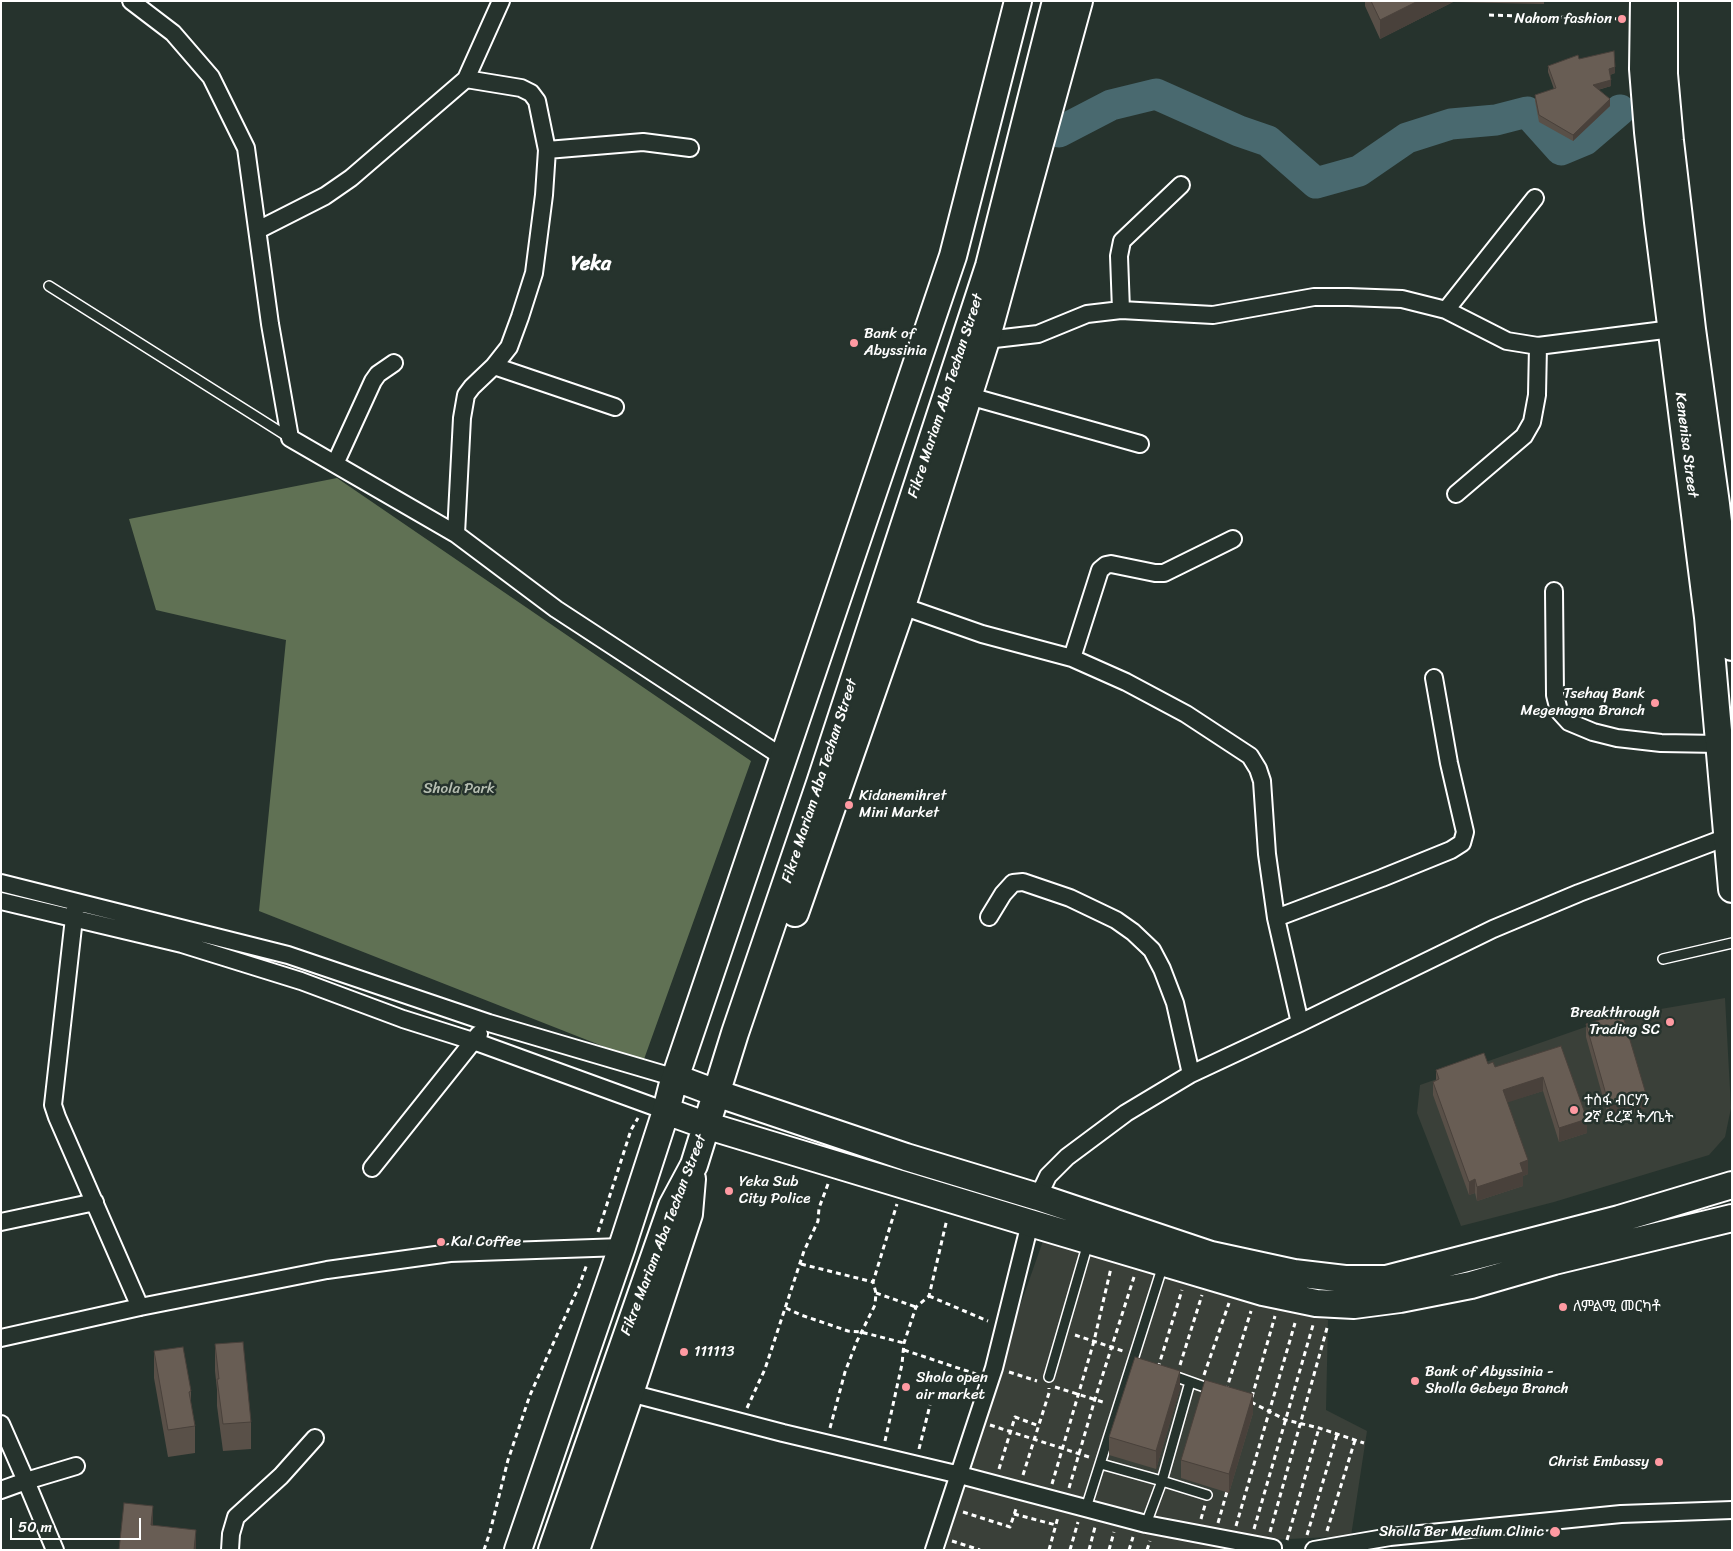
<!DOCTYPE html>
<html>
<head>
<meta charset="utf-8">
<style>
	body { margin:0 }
	#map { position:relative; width:1733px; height:1551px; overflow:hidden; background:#26332d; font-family:Sriracha,sans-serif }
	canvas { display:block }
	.frame { position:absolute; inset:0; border:2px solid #fff; pointer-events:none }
	.scale { position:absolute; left:10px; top:1518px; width:131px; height:22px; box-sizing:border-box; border:2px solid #fff; border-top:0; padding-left:6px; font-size:15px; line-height:18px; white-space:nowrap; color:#fff; -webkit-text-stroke:4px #26332d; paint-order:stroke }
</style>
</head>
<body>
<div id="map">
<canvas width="1733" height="1551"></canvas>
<div class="frame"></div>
<div class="scale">50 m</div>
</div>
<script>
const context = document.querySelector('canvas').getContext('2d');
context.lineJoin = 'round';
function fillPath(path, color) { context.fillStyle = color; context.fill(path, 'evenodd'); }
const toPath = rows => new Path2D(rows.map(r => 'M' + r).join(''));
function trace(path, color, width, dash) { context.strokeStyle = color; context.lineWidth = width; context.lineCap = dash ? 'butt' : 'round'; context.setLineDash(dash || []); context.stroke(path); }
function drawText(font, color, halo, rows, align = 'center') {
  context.font = font + ' Sriracha,"Noto Sans Ethiopic",sans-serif'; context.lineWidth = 5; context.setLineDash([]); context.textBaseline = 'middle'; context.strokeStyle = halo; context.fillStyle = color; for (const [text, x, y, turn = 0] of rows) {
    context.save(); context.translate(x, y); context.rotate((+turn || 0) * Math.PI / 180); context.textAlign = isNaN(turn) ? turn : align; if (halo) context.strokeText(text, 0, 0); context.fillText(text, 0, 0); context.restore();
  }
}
fillPath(toPath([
	[1725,998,1731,1108,1725,1137,1709,1155,1554,1202,1461,1226,1417,1113,1420,1085,1614,1017],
	[1049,1224,1183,1279,1328,1320,1326,1410,1367,1431,1351,1536,1268,1540,1260,1550,945,1550,1003,1354]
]), '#3a4039');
fillPath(toPath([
	[337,478,751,761,643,1062,259,911,286,640,156,610,129,519]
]), '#607154');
trace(toPath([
	[1059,132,1111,105,1156,94,1239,131,1268,141,1316,183,1359,171,1407,138,1451,124,1496,120,1527,112,1561,150,1585,140,1620,110]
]), '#49696f', 31);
const lane = toPath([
	[49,286,290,438],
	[1663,959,1732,943],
	[1171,1375,1213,1390],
	[1049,1377,1088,1243],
	[1101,1464,1162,1481,1190,1382],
	[1086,1508,1163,1265],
	[1146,1524,1162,1481,1207,1495]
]);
const street = toPath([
	[131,1,173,33,211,77,246,148,270,324,290,438,456,534,556,609,784,758],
	[466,79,521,88,531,93,537,101,547,150],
	[258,230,325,196,351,178,466,79,501,1],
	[1121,310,1119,256,1122,241,1181,185],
	[1446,310,1535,198],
	[986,340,1038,334,1087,314,1121,310,1213,315,1314,297,1348,297,1402,299,1446,310,1507,341,1538,346],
	[494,366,615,407],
	[969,396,1140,444],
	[335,464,373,381,378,374,394,363],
	[1456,494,1524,436,1532,422,1537,395,1538,346,1672,329],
	[456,534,462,418,466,395,472,387,494,366,509,347,520,317,534,273,544,195,547,150,643,142,690,148],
	[1554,591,1555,695,1559,711,1569,722,1593,732,1617,738,1661,743,1719,744],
	[902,606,982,634,1072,658,1126,682,1186,714,1250,756,1258,769,1262,781,1267,854,1276,918,1300,1023],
	[1072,658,1100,570,1106,565,1111,564,1155,573,1164,573,1233,539],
	[1,883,288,955,489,1023,676,1078],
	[1,901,182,944,301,981,403,1019,479,1043,666,1111],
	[75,909,53,1105,57,1117,140,1307],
	[989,917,1003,894,1013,883,1023,882,1070,898,1116,920,1133,932,1152,950,1162,969,1175,1003,1191,1074],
	[1276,918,1382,878,1451,850,1462,843,1465,832,1449,763,1434,678],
	[372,1168,479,1034],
	[1038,1197,1048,1176,1067,1157,1126,1113,1191,1074,1300,1023,1493,929,1579,893,1732,835],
	[1,1222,95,1202],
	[1,1338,140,1307,327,1270,450,1253,622,1247],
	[630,1393,783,1433,960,1475,1146,1524,1273,1548],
	[1,1424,26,1481,1,1490],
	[55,1550,26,1481,76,1466],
	[230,1550,231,1534,236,1517,281,1476,315,1438],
	[934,1550,994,1368,1030,1223],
	[1314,1550,1390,1537,1621,1514,1732,1510]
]);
const primary = toPath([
	[1644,1,1643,69,1648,132,1658,222,1708,617,1732,889],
	[1664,1,1664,74,1670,141,1692,329,1716,504,1732,647],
	[795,913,902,606,986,340,1079,1],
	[676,1078,716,1093,906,1157,1038,1197,1211,1255,1294,1273,1345,1279,1386,1279,1619,1219,1732,1185],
	[666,1111,705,1125,1030,1223,1263,1292,1316,1303,1354,1305,1400,1299,1471,1285,1554,1261,1732,1218],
	[518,1550,622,1247,666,1111,672,1087,953,256,1018,1],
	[552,1550,672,1206,694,1165,735,1033,820,783,989,266,1056,1],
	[576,1550,630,1393,689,1214,692,1179]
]);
trace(lane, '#fff', 12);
trace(street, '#fff', 20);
trace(primary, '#fff', 30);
trace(toPath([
	[1489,15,1623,19],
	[598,1232,631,1130,638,1118],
	[801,1264,873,1282],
	[876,1293,916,1307],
	[929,1296,988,1321],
	[786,1308,801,1315,848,1331,861,1332,904,1343],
	[1075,1335,1123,1351],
	[904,1350,976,1374],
	[1180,1365,1202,1295],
	[1158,1368,1182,1290],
	[1009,1372,1037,1381],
	[1204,1375,1229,1303],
	[1055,1387,1106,1403],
	[1226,1391,1251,1311],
	[1252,1397,1275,1316],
	[1251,1402,1286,1420,1319,1428,1364,1443],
	[747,1408,765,1369,804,1251,818,1221,819,1208,828,1184],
	[990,1425,1089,1457],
	[830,1428,845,1372,857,1341,875,1305,876,1293,873,1282,897,1204],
	[885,1441,902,1364,904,1343,916,1307,929,1296,947,1219],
	[919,1449,930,1405],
	[999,1469,1015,1417,1039,1426],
	[1023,1475,1049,1393,1049,1388],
	[1052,1484,1094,1341,1111,1268],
	[1069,1488,1095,1399,1134,1277],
	[963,1512,1010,1527,1017,1506],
	[1014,1514,1056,1525],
	[1201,1519,1205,1505],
	[1218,1523,1228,1488],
	[1236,1526,1295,1323],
	[1254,1529,1313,1325],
	[1327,1531,1355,1440],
	[1270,1532,1327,1328],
	[1307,1535,1337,1435],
	[1287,1540,1319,1428],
	[952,1541,980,1550],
	[484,1550,490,1532,508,1460,530,1395,579,1286,587,1264],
	[1049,1550,1058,1517],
	[1070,1550,1078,1522],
	[1089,1550,1095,1527],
	[1109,1550,1114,1532],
	[1129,1550,1133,1537],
	[1147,1550,1150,1541]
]), '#fff', 3, [5, 4]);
trace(lane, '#26332d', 9);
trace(street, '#26332d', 16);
trace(primary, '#26332d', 26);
fillPath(toPath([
	[1365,1,1544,1,1544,4,1453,2,1380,39,1365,6],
	[1579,59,1615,73,1610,75,1611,86,1598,90,1610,106,1573,141,1539,122,1535,101,1535,95,1554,89,1548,72,1548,66],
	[1586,1024,1646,1108,1609,1119,1586,1037],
	[1561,1046,1587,1133,1559,1142,1543,1091,1507,1102,1528,1174,1523,1176,1523,1186,1477,1201,1475,1193,1469,1195,1433,1095,1433,1082,1436,1081,1436,1070,1488,1064,1495,1067],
	[215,1344,251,1422,251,1449,223,1451,217,1406,217,1390,215,1371],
	[154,1351,191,1391,191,1403,195,1426,195,1453,168,1457,154,1378],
	[1180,1389,1156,1469,1109,1455,1109,1437],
	[1253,1413,1229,1493,1181,1478,1181,1460]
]), '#595048');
fillPath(toPath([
	[1418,1,1453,1,1453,2,1380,39,1380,20],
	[1615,67,1615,73,1609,75,1609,69],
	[1611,80,1611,86,1593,91,1593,85],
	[1610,99,1610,106,1573,141,1573,135],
	[1543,1077,1543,1091,1503,1104,1503,1090],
	[1646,1094,1646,1108,1609,1119,1609,1105],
	[1587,1119,1587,1133,1559,1142,1559,1128],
	[1528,1160,1528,1174,1523,1176,1523,1186,1477,1201,1477,1187,1520,1163],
	[1475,1179,1475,1193,1469,1195,1469,1182],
	[1180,1371,1180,1389,1156,1469,1156,1451],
	[1253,1394,1253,1413,1229,1493,1229,1474],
	[153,1506,153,1533,151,1525],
	[196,1530,196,1550,194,1550]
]), '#49413b');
const building = toPath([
	[1371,1,1418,1,1380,20,1371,1],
	[1614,51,1615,67,1609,69,1611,80,1593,85,1610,99,1573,135,1539,115,1535,95,1556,88,1548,66,1578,55,1579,59,1614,51],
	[1622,1013,1646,1094,1609,1105,1586,1024,1622,1013],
	[1561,1046,1587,1119,1559,1128,1543,1077,1503,1090,1528,1160,1520,1163,1523,1172,1477,1187,1475,1179,1469,1182,1433,1082,1439,1079,1436,1070,1484,1053,1488,1064,1493,1062,1495,1067,1561,1046],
	[243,1342,251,1422,223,1424,217,1379,219,1379,215,1344,243,1342],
	[183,1347,191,1391,189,1392,195,1426,168,1430,154,1351,183,1347],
	[1135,1357,1180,1371,1156,1451,1109,1437,1135,1357],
	[1205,1380,1253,1394,1229,1474,1181,1460,1205,1380],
	[124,1503,153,1506,151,1525,196,1530,194,1550,119,1550,124,1503]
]);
fillPath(building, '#685d54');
trace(building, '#49413b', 1);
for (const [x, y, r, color] of [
	[1622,19,5,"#ff9aa2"],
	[854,343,5,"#ff9aa2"],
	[1655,703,5,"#ff9aa2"],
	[849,805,5,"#ff9aa2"],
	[1670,1022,5,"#ff9aa2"],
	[1574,1110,5,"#ff9aa2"],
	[729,1191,5,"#ff9aa2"],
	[441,1242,5,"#ff9aa2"],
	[1563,1307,5,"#ff9aa2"],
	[684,1352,5,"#ff9aa2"],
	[1415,1381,5,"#ff9aa2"],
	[906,1387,5,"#ff9aa2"],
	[1659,1462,5,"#ff9aa2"],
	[1555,1532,6,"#ff9aa2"]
]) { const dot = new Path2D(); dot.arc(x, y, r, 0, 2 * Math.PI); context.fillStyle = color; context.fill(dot); trace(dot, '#26332d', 2); }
drawText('15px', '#fff', '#26332d', [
	["Nahom fashion",1612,19,"right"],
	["Bank of",864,334],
	["Abyssinia",864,351],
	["Tsehay Bank",1645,694,"right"],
	["Megenagna Branch",1645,711,"right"],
	["Kidanemihret",859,796],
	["Mini Market",859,813],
	["Breakthrough",1660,1013,"right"],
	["Trading SC",1660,1030,"right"],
	["ተስፋ ብርሃን",1584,1101],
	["2ኛ ደረጃ ት/ቤት",1584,1118],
	["Yeka Sub",739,1182],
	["City Police",739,1199],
	["Kal Coffee",451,1242],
	["ለምልሚ መርካቶ",1573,1307],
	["111113",694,1352],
	["Bank of Abyssinia -",1425,1372],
	["Sholla Gebeya Branch",1425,1389],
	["Shola open",916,1378],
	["air market",916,1395],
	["Christ Embassy",1649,1462,"right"],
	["Sholla Ber Medium Clinic",1544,1532,"right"]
], 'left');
drawText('15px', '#fff', '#26332d', [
	["Fikre Mariam Aba Techan Street",946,396,-72],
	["Kenenisa Street",1686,445,83],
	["Fikre Mariam Aba Techan Street",820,781,-72],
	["Fikre Mariam Aba Techan Street",664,1235,-69]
]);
drawText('15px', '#b7bfb2', '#26332d', [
	["Shola Park",459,789]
]);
drawText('bold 20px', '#fff', '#26332d', [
	["Yeka",591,265]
]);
</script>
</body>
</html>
